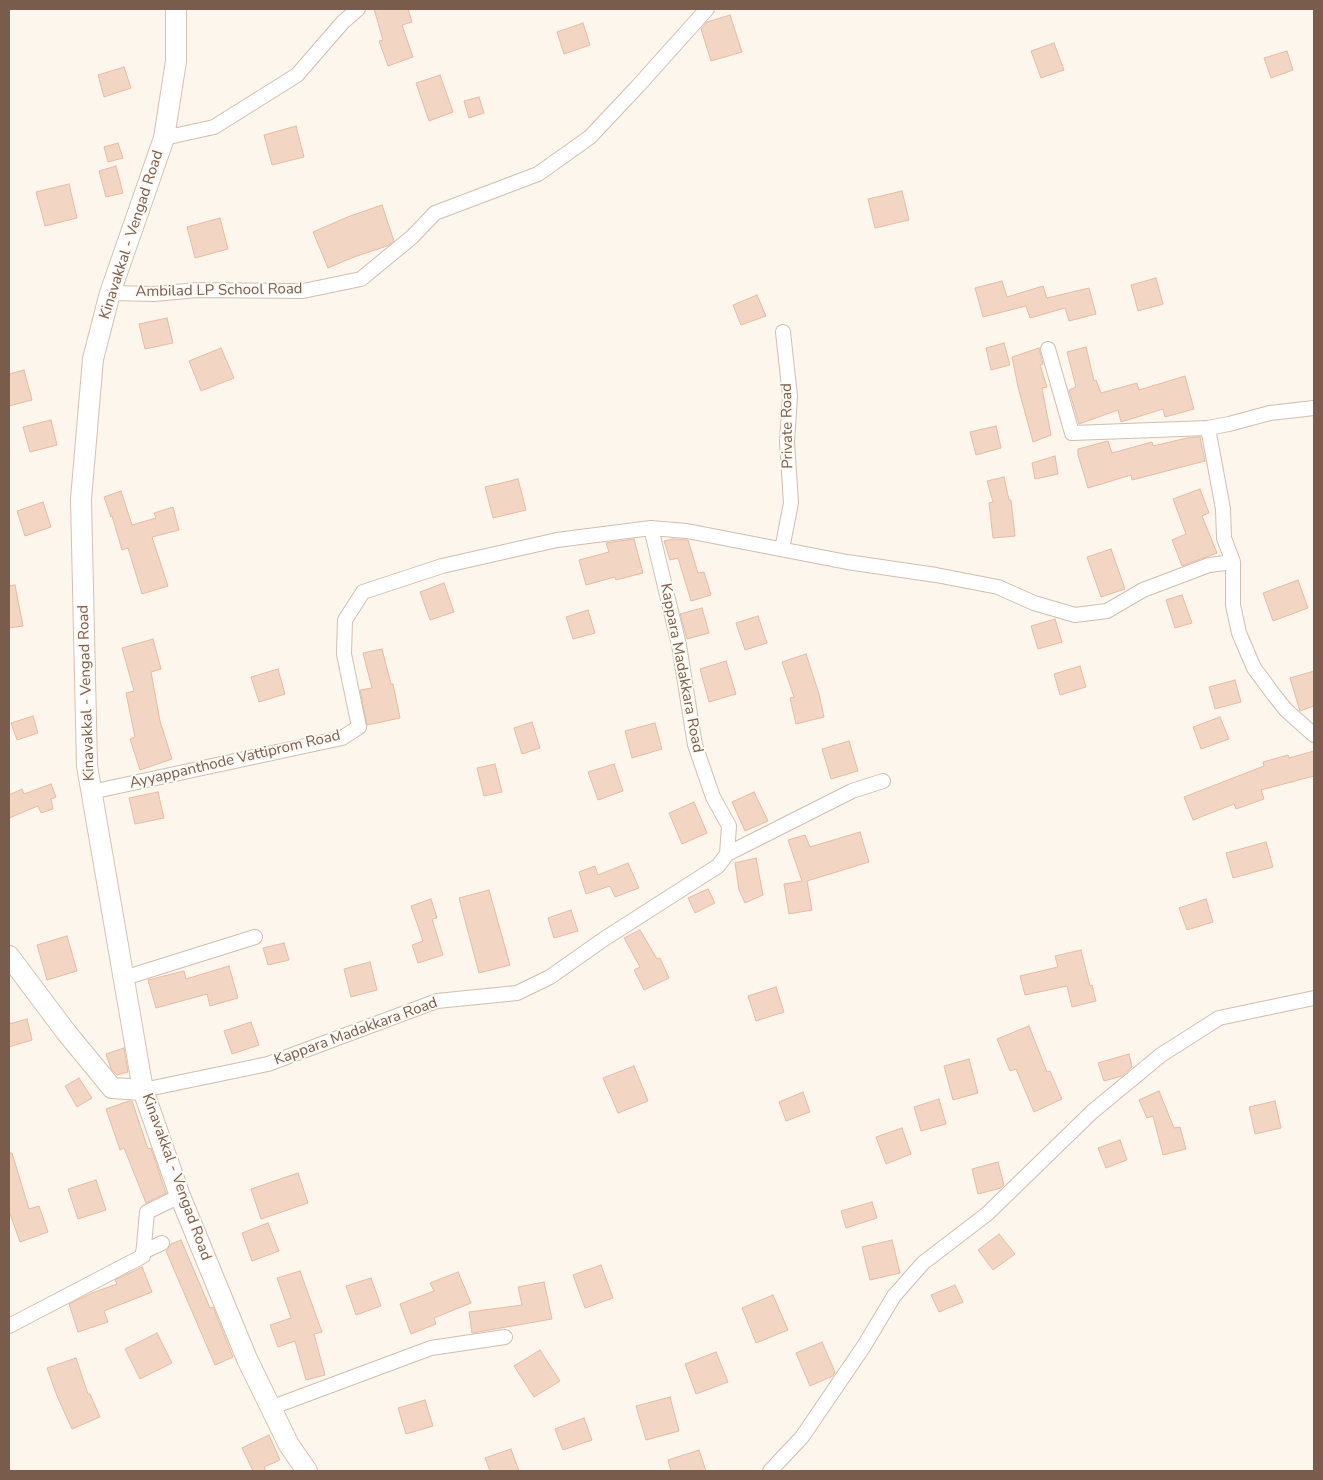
<!DOCTYPE html>
<html>
<head>
<meta charset="utf-8">
<style>
	body { margin:0 }
	#map { position:relative; width:1323px; height:1480px; overflow:hidden; background:#fdf6ec; font-family:"Nunito Sans",sans-serif }
	canvas { display:block }
	.frame { position:absolute; inset:0; border:10px solid #7a5c4d; pointer-events:none }
</style>
</head>
<body>
<div id="map">
<canvas width="1323" height="1480"></canvas>
<div class="frame"></div>
</div>
<script>
const context = document.querySelector('canvas').getContext('2d');
context.lineJoin = 'round';
function fillPath(path, color) { context.fillStyle = color; context.fill(path, 'evenodd'); }
const toPath = rows => new Path2D(rows.map(r => 'M' + r).join(''));
function trace(path, color, width, dash) { context.strokeStyle = color; context.lineWidth = width; context.lineCap = dash ? 'butt' : 'round'; context.setLineDash(dash || []); context.stroke(path); }
function drawText(font, color, halo, rows, align = 'center') {
  context.font = font + ' "Nunito Sans",sans-serif'; context.lineWidth = 4; context.setLineDash([]); context.textBaseline = 'middle'; context.strokeStyle = halo; context.fillStyle = color; for (const [text, x, y, turn = 0] of rows) {
    context.save(); context.translate(x, y); context.rotate((+turn || 0) * Math.PI / 180); context.textAlign = isNaN(turn) ? turn : align; if (halo) context.strokeText(text, 0, 0); context.fillText(text, 0, 0); context.restore();
  }
}
const building = toPath([
	[374,9,408,9,412,22,402,25,413,57,388,66,379,41,383,40,374,9],
	[730,15,742,52,711,61,701,29,707,22,730,15],
	[583,23,590,45,564,54,557,32,583,23],
	[1054,43,1064,70,1041,78,1031,51,1054,43],
	[1287,51,1293,70,1271,78,1264,58,1287,51],
	[124,67,131,88,104,97,98,75,124,67],
	[440,75,453,112,429,121,416,83,440,75],
	[479,97,484,113,469,118,464,101,479,97],
	[296,126,304,157,272,165,264,135,296,126],
	[118,143,123,158,108,162,104,147,118,143],
	[116,166,123,193,106,197,99,171,116,166],
	[69,184,77,218,45,226,36,192,69,184],
	[902,191,909,220,875,228,868,199,902,191],
	[382,205,394,241,387,246,354,257,328,268,313,232,350,216,382,205],
	[220,218,228,249,195,258,187,227,220,218],
	[1156,278,1163,304,1138,311,1131,285,1156,278],
	[1002,281,1007,297,1043,286,1047,298,1089,288,1096,314,1069,321,1065,308,1030,318,1026,306,983,317,975,288,1002,281],
	[757,295,766,316,741,325,733,305,757,295],
	[167,318,173,343,145,349,139,324,167,318],
	[1004,343,1010,365,991,370,986,348,1004,343],
	[1086,347,1094,381,1096,380,1101,393,1137,383,1139,390,1185,376,1194,409,1165,417,1163,409,1121,422,1118,410,1079,424,1069,390,1076,387,1067,352,1086,347],
	[221,348,234,378,201,391,189,361,221,348],
	[1039,348,1043,364,1040,365,1047,387,1042,388,1051,435,1033,442,1018,387,1012,357,1039,348],
	[24,370,32,400,9,406,9,374,24,370],
	[51,420,57,445,30,452,23,427,51,420],
	[996,426,1001,448,976,455,970,432,996,426],
	[1200,437,1205,461,1132,480,1131,475,1088,488,1078,455,1078,449,1108,441,1112,453,1152,442,1153,446,1187,438,1200,437],
	[1055,456,1058,474,1035,479,1032,463,1055,456],
	[1004,477,1009,500,1011,500,1015,536,993,538,989,503,993,502,987,481,1004,477],
	[518,479,526,510,493,518,485,487,518,479],
	[1200,489,1209,513,1202,516,1217,553,1182,566,1172,540,1186,534,1173,499,1200,489],
	[121,491,132,525,156,518,154,513,173,507,179,530,152,537,168,586,142,594,128,548,122,550,112,516,111,517,104,497,121,491],
	[43,502,51,527,25,536,17,511,43,502],
	[634,539,643,573,616,580,615,577,586,585,579,560,609,552,606,543,634,539],
	[673,539,688,540,698,573,704,572,711,595,691,601,678,558,670,560,664,541,673,539],
	[1111,549,1125,589,1101,597,1087,557,1111,549],
	[1298,580,1308,608,1273,621,1263,593,1298,580],
	[444,583,454,612,430,620,420,592,444,583],
	[15,585,23,626,9,628,9,586,15,585],
	[1182,595,1192,623,1175,628,1166,600,1182,595],
	[702,608,709,633,687,639,680,614,702,608],
	[588,610,595,633,573,639,566,617,588,610],
	[758,616,767,643,745,650,736,623,758,616],
	[1055,619,1062,642,1038,649,1031,626,1055,619],
	[153,639,161,669,151,672,160,721,172,759,140,770,130,739,135,737,126,693,134,691,122,648,153,639],
	[382,649,391,684,393,684,400,718,367,725,360,690,372,688,363,653,382,649],
	[806,654,819,694,824,717,796,724,790,698,794,697,782,662,806,654],
	[726,661,736,694,709,702,700,669,726,661],
	[1080,666,1086,687,1060,695,1054,674,1080,666],
	[278,669,285,694,259,702,251,677,278,669],
	[1314,671,1314,706,1300,711,1290,678,1314,671],
	[1235,680,1241,702,1215,709,1209,687,1235,680],
	[33,716,38,733,17,740,11,723,33,716],
	[1220,717,1229,739,1201,749,1193,727,1220,717],
	[532,722,540,748,522,754,514,728,532,722],
	[655,723,662,749,632,758,625,731,655,723],
	[849,741,858,771,831,779,822,749,849,741],
	[1314,751,1314,776,1261,790,1264,799,1236,809,1234,804,1193,820,1184,797,1264,766,1263,762,1288,755,1289,758,1314,751],
	[495,764,502,792,484,796,477,768,495,764],
	[614,764,623,791,598,800,588,772,614,764],
	[51,784,56,797,51,799,53,809,41,813,38,806,9,818,9,795,22,789,24,794,51,784],
	[158,792,164,818,135,824,129,798,158,792],
	[754,792,768,821,745,831,732,802,754,792],
	[694,802,707,833,682,844,669,813,694,802],
	[860,832,869,862,807,881,812,910,789,914,784,884,802,881,788,840,805,835,810,847,860,832],
	[1266,842,1273,867,1233,878,1226,853,1266,842],
	[756,858,763,895,745,903,739,890,735,863,756,858],
	[628,863,639,888,615,897,610,886,586,894,579,872,595,866,598,875,628,863],
	[708,889,715,903,695,913,688,898,708,889],
	[489,890,510,965,479,973,459,898,489,890],
	[431,899,437,918,432,919,443,955,418,963,412,945,423,941,411,906,431,899],
	[1206,899,1213,922,1187,930,1179,908,1206,899],
	[571,910,578,931,554,938,548,918,571,910],
	[640,930,657,959,660,958,669,978,644,990,634,970,640,967,624,938,640,930],
	[67,936,77,971,47,980,37,945,67,936],
	[284,943,289,960,268,965,263,948,284,943],
	[1081,950,1090,986,1092,985,1096,1001,1072,1007,1067,986,1025,995,1020,976,1058,967,1055,956,1081,950],
	[370,962,377,990,351,997,344,969,370,962],
	[229,966,238,998,210,1006,207,994,156,1008,148,980,184,971,186,979,229,966],
	[776,987,784,1012,756,1021,748,996,776,987],
	[27,1019,32,1040,9,1047,9,1024,27,1019],
	[251,1022,259,1045,232,1054,224,1031,251,1022],
	[1029,1026,1047,1072,1050,1071,1062,1099,1034,1112,1016,1069,1010,1071,997,1039,1029,1026],
	[124,1048,128,1072,117,1075,111,1069,106,1054,124,1048],
	[1129,1054,1132,1067,1122,1076,1104,1081,1098,1063,1129,1054],
	[969,1059,978,1093,953,1100,944,1066,969,1059],
	[634,1066,648,1101,618,1113,603,1078,634,1066],
	[79,1078,92,1098,77,1107,65,1086,79,1078],
	[1159,1091,1174,1128,1180,1127,1186,1149,1163,1155,1153,1116,1147,1118,1139,1100,1159,1091],
	[803,1092,810,1112,786,1121,779,1102,803,1092],
	[939,1099,946,1124,921,1131,914,1107,939,1099],
	[129,1101,132,1101,148,1149,151,1148,166,1193,146,1203,124,1148,120,1150,106,1109,129,1101],
	[1275,1101,1281,1128,1255,1134,1249,1107,1275,1101],
	[902,1128,911,1154,886,1164,876,1137,902,1128],
	[1120,1140,1127,1160,1106,1168,1098,1148,1120,1140],
	[9,1153,12,1153,29,1209,39,1206,48,1232,20,1242,9,1211,9,1153],
	[998,1162,1004,1185,1001,1188,978,1194,972,1169,998,1162],
	[298,1173,308,1203,261,1219,251,1189,298,1173],
	[96,1180,106,1210,78,1219,68,1189,96,1180],
	[872,1202,877,1218,846,1228,841,1211,872,1202],
	[268,1223,279,1251,252,1261,242,1233,268,1223],
	[999,1234,1015,1254,993,1270,978,1250,999,1234],
	[181,1240,210,1308,213,1307,233,1357,215,1365,166,1251,171,1244,181,1240],
	[892,1240,900,1273,870,1280,862,1247,892,1240],
	[601,1265,613,1298,585,1308,573,1275,601,1265],
	[142,1267,152,1292,104,1311,108,1322,78,1332,69,1304,92,1293,117,1284,115,1280,142,1267],
	[300,1271,322,1332,314,1334,325,1375,306,1380,295,1341,278,1347,270,1325,291,1318,277,1278,300,1271],
	[458,1272,471,1303,434,1318,436,1324,411,1334,400,1304,434,1291,430,1283,458,1272],
	[371,1278,381,1306,356,1315,346,1286,371,1278],
	[544,1282,552,1319,472,1333,469,1312,522,1305,518,1287,544,1282],
	[955,1285,963,1302,939,1312,931,1295,955,1285],
	[773,1295,788,1330,756,1343,742,1308,773,1295],
	[157,1333,172,1363,140,1379,125,1349,157,1333],
	[822,1342,835,1372,833,1376,810,1386,796,1353,822,1342],
	[540,1350,560,1381,534,1397,514,1366,540,1350],
	[716,1352,728,1382,696,1394,685,1364,716,1352],
	[76,1358,88,1394,90,1394,100,1417,72,1429,57,1396,47,1368,76,1358],
	[670,1397,679,1431,646,1440,636,1406,670,1397],
	[425,1400,433,1426,406,1434,398,1408,425,1400],
	[584,1418,592,1440,563,1450,555,1429,584,1418],
	[269,1435,280,1460,264,1467,266,1471,253,1471,242,1448,269,1435],
	[511,1449,519,1471,490,1471,485,1458,511,1449],
	[699,1450,706,1471,671,1471,668,1460,699,1450]
]);
fillPath(building, '#f3d5c3');
trace(building, '#e6bba3', 1);
const street = toPath([
	[164,138,214,127,297,75,343,22,358,9],
	[110,293,154,294,197,290,303,291,361,279,412,237,435,213,538,174,590,137,638,86,707,9],
	[1048,349,1072,433,1208,428],
	[1314,408,1270,413,1229,424,1208,428,1223,509,1224,538,1233,562,1233,605,1239,633,1254,668,1274,695,1286,710,1314,735],
	[782,549,791,503,787,442,790,396,783,332],
	[91,792,342,738,359,727,344,654,345,620,363,592,442,566,557,540,651,528],
	[727,854,852,791,883,781],
	[124,978,255,937],
	[143,1090,268,1064,437,1001,517,993,550,977,604,939,718,866,727,854,729,826,713,797,695,745,679,645,651,528,687,531,847,562,936,575,998,587,1034,603,1075,615,1107,611,1143,590,1209,565,1233,562],
	[143,1252,162,1243],
	[9,1326,143,1256,147,1212,180,1196],
	[270,1408,431,1348,505,1337],
	[770,1471,802,1437,864,1346,894,1296,923,1263,987,1214,1092,1112,1161,1055,1219,1018,1314,998]
]);
const secondary = toPath([
	[176,9,176,61,164,138,110,293,93,359,81,499,87,766,143,1090,180,1196,247,1359,289,1445,307,1471],
	[9,956,66,1032,112,1088,143,1090]
]);
trace(street, '#d1beb0', 16);
trace(secondary, '#d6c0b0', 22);
trace(street, '#fff', 14);
trace(secondary, '#fff', 20);
drawText('15px', '#7a5c4d', '#fffaf3', [
	["Kinavakkal - Vengad Road",132,235,-72],
	["Ambilad LP School Road",219,291,-1],
	["Private Road",788,426,-91],
	["Kappara Madakkara Road",681,668,79],
	["Kinavakkal - Vengad Road",87,693,-92],
	["Ayyappanthode Vattiprom Road",235,760,-13],
	["Kappara Madakkara Road",356,1032,-20],
	["Kinavakkal - Vengad Road",176,1177,70]
]);
</script>
</body>
</html>
